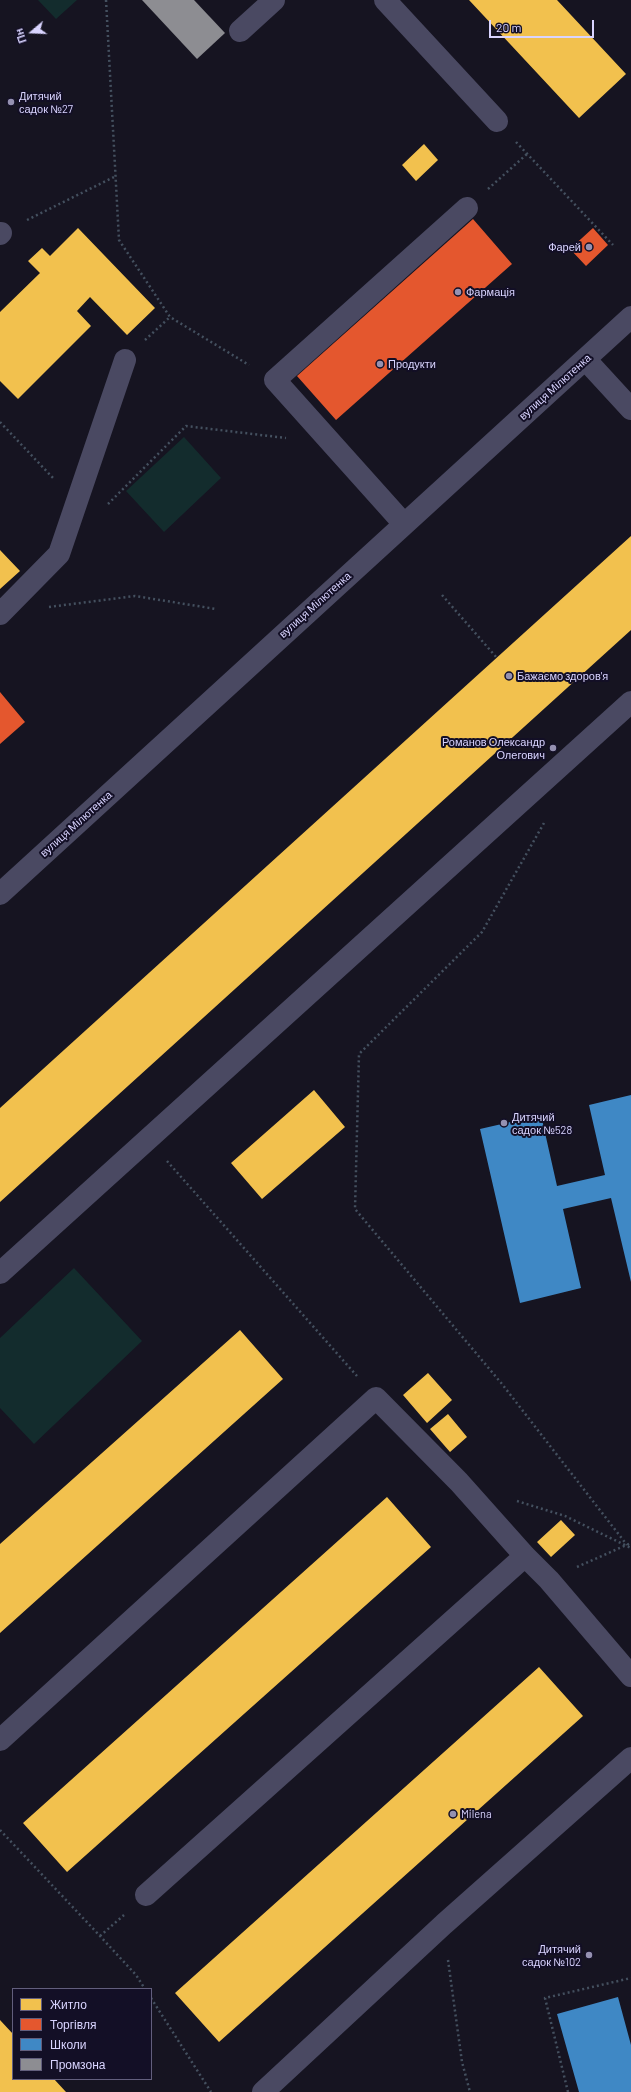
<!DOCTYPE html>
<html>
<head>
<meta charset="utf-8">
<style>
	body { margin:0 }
	#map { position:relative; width:631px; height:2092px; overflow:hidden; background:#161421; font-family:Barlow,sans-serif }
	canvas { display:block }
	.legend { position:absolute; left:12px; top:1988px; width:140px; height:92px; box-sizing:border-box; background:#130f26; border:1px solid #625e7d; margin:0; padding:5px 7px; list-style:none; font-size:12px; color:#d9d4ff }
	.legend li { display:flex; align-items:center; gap:8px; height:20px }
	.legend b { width:20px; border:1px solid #625e7d }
	.north { position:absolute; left:12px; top:12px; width:40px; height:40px; -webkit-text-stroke:3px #130f26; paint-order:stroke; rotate:251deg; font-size:11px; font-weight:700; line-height:16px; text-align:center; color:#d9d4ff }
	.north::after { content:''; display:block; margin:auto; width:14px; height:18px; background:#d9d4ff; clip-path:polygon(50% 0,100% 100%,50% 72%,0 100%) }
	.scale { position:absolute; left:489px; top:20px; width:105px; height:18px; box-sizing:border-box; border:2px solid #d9d4ff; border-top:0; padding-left:5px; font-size:12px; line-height:14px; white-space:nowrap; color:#d9d4ff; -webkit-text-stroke:3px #130f26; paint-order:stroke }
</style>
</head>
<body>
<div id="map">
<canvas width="631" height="2092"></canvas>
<ul class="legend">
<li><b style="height:11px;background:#f2c14e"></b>Житло</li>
<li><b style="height:11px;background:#e4572e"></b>Торгівля</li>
<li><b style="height:11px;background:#3f88c5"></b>Школи</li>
<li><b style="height:11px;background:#8d8d92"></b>Промзона</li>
</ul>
<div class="north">Пн</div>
<div class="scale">20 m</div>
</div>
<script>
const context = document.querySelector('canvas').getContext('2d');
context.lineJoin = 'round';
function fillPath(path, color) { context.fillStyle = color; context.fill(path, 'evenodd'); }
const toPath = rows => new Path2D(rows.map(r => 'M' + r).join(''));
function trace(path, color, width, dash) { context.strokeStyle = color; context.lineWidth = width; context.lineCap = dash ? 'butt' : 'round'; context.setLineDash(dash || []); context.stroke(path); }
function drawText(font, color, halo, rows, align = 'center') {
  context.font = font + ' Barlow,sans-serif'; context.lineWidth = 4; context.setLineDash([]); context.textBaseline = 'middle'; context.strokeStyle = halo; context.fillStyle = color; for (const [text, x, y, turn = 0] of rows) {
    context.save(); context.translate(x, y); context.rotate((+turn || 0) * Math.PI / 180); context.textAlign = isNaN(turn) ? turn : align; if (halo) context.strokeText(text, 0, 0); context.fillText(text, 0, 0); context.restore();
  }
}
fillPath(toPath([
	[38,0,77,0,56,19],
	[184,437,221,478,164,532,126,491],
	[74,1268,142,1341,34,1444,0,1408,0,1338]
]), '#132c2d');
fillPath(toPath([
	[469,0,557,0,626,74,579,118],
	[424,144,438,160,416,181,402,165],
	[78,228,155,308,127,335,90,297,77,311,91,326,18,399,0,381,0,312,40,273,28,261,42,248,50,256],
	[631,536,631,630,0,1202,0,1108],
	[0,550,20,571,0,589],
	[314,1090,345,1127,262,1199,231,1163],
	[240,1330,283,1379,0,1633,0,1544],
	[428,1373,452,1400,427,1423,403,1395],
	[448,1414,467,1437,450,1452,430,1429],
	[387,1497,431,1547,67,1872,23,1823],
	[561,1520,575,1535,551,1557,537,1542],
	[539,1667,583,1716,219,2042,175,1993],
	[0,2020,13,2034,13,2079,54,2079,66,2092,0,2092]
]), '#f2c14e');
fillPath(toPath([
	[473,219,512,264,336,420,297,376],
	[593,228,608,245,586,266,570,249],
	[0,692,25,722,0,744]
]), '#e4572e');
fillPath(toPath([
	[631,1095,631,1282,611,1198,563,1209,581,1288,520,1303,480,1129,541,1115,557,1186,605,1175,589,1105],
	[618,1997,631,2045,631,2092,579,2092,557,2014]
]), '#3f88c5');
fillPath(toPath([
	[142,0,194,0,225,33,197,59]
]), '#8d8d92');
trace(toPath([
	[106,0,119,240,170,317,249,365],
	[516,142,613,245],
	[488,189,527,154],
	[27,220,114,177],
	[145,340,170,317],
	[0,422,53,478],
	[108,504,186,426,286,438],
	[442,595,497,658],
	[49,607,135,596,216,609],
	[544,823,482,932,359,1054,355,1209,502,1384,627,1545],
	[167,1161,357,1376],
	[517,1501,565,1516,631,1548],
	[577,1567,631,1543],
	[0,1830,100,1936,136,1975,145,1989],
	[100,1936,124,1915],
	[448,1960,462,2062,470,2092],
	[151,1998,211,2092],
	[568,2092,545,1998,631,1978]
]), '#44505f', 2.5, [2, 3]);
trace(toPath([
	[385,0,497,121],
	[240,31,274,0],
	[0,234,1,233],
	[585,359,631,409],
	[404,524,275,380,467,208],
	[0,614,59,554,125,360],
	[0,894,631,317],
	[0,1273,631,702],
	[0,1740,376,1398,459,1482,525,1556,549,1580,631,1676],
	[146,1895,525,1556],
	[263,2092,444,1924,631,1758]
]), '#4a4962', 22);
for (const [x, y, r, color] of [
	[11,102,4,"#9591b1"],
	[589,247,4,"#9591b1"],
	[458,292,4,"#9591b1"],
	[380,364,4,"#9591b1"],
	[509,676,4,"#9591b1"],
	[553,748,4,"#9591b1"],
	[504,1123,4,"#9591b1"],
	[453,1814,4,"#9591b1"],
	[589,1955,4,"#9591b1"]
]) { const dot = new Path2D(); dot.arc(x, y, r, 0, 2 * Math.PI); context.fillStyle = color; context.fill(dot); trace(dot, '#130f26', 1.5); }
drawText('11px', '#d9d4ff', '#130f26', [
	["Дитячий",19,96],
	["садок №27",19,109],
	["Фарей",581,247,"right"],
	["Фармація",466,292],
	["Продукти",388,364],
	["Бажаємо здоров'я",517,676],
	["Романов Олександр",545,742,"right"],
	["Олегович",545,755,"right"],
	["Дитячий",512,1117],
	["садок №528",512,1130],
	["Milena",461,1814],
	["Дитячий",581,1949,"right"],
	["садок №102",581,1962,"right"]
], 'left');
drawText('11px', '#d9d4ff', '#130f26', [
	["вулиця Мілютенка",555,387,-42],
	["вулиця Мілютенка",315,605,-42],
	["вулиця Мілютенка",76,824,-42]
]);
</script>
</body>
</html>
